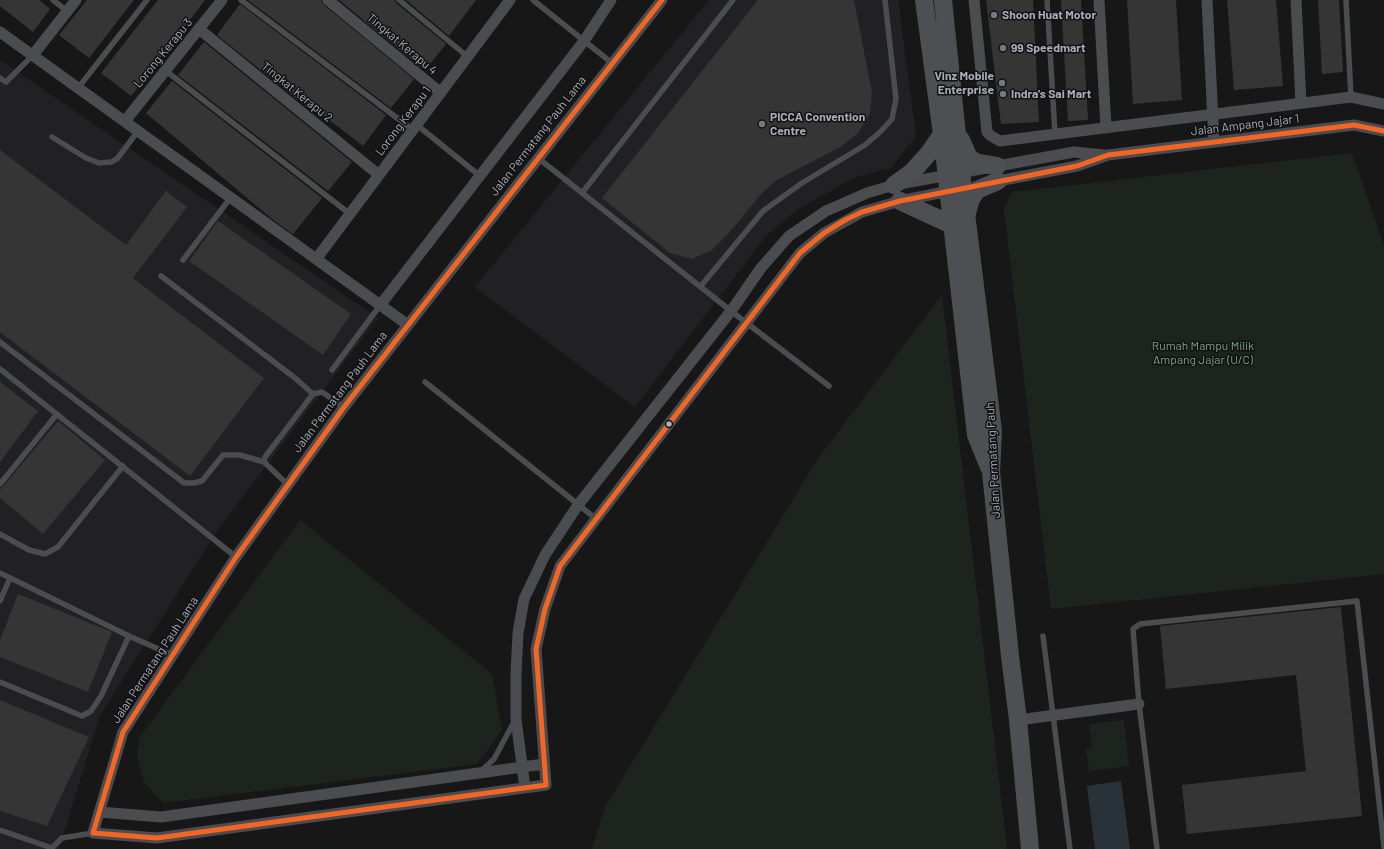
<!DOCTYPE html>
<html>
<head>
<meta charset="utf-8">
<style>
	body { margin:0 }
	canvas { display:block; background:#171717 }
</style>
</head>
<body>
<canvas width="1384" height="849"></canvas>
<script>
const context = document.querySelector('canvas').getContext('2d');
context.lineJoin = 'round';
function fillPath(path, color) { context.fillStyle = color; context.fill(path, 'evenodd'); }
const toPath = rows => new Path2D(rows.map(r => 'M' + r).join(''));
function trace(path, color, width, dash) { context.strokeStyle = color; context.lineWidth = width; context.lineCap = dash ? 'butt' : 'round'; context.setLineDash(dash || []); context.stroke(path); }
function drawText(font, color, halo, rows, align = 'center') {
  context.font = font + ' Barlow,sans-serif'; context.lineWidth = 3; context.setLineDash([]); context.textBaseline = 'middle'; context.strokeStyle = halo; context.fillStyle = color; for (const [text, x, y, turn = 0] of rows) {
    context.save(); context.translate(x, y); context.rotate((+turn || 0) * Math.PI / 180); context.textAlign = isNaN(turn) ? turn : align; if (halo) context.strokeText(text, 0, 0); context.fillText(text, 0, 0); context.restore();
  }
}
fillPath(toPath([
	[709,0,898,0,916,136,891,168,853,178,797,210,766,236,635,407,475,287],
	[0,60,378,318,219,528,100,715,59,849,0,849]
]), '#212123');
fillPath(toPath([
	[1352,153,1384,245,1384,574,1051,609,1004,209,1012,192],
	[942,295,1007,849,592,849,605,807,819,457],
	[300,520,492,674,502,730,477,764,163,803,144,782,137,757,139,738],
	[1124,720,1129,766,1089,771,1086,749,1092,748,1089,724]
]), '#1d241e');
fillPath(toPath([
	[1121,781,1130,849,1095,849,1087,786]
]), '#2a3239');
fillPath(toPath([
	[0,0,39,0,50,9,33,32,0,6],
	[87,0,134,0,89,58,59,35],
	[158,0,205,0,131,96,101,73],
	[248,0,321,0,324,5,414,79,391,108],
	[339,0,395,0,396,3,446,44,426,69,423,67,422,68],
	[406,0,476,0,449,36],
	[758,0,854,0,872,93,870,114,858,133,842,146,777,180,762,193,728,234,712,250,692,259,670,253,602,198],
	[986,0,1033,0,1039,122,1001,124],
	[1061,0,1081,0,1088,120,1068,121],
	[1127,0,1176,0,1182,100,1133,104],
	[1227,0,1276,0,1283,86,1234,90],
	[1318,0,1339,0,1343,72,1322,74],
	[240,4,386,115,363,146,314,108,312,111,217,35],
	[204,42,352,162,328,191,178,75],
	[172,81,322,198,293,234,272,219,146,113],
	[0,150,126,245,166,191,187,207,133,278,264,378,190,476,0,332],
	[218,221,351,314,323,355,189,261],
	[0,382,38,411,0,462],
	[58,421,105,460,43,534,0,498,0,490],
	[18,594,112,632,88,692,0,657,0,640],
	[1341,607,1362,816,1187,834,1182,785,1306,771,1296,675,1166,689,1160,626],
	[0,700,89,737,47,826,0,811]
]), '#353536');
trace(toPath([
	[53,0,67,11],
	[241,0,413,130],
	[399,0,468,57],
	[533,0,612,63],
	[1047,0,1055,134],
	[1346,0,1351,97],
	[166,71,350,214],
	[0,78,6,82,33,55],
	[78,88,147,0],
	[417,125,480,176],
	[52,137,86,158,99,163,111,162,117,159,138,131],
	[538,158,731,311,829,386],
	[582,193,733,0],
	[183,260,231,197],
	[161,276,295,378,313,394],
	[700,287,763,211,802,183,865,145,880,132,892,119,896,99,885,0],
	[0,342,184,483,194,483,202,481,223,455,240,455,264,462],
	[0,369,236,557],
	[332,370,381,304],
	[425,382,595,518],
	[0,484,57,414],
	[287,484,264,462,265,457,313,394,322,392,344,407],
	[0,534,29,550,45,554,58,547,123,466],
	[0,573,129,636,172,655],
	[0,601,10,578],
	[1043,636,1070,849],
	[0,682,82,716,91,711,101,696,129,636],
	[481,771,494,759,514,722],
	[0,830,52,848],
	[51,849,62,838,93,833],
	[1157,849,1139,704,1133,629,1140,624,1357,601,1384,847]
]), '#4b4c50', 5.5);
trace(toPath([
	[328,0,441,93],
	[662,0,344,407,236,557,123,732,93,833,157,838,546,785,536,649,545,609,560,566,800,253,824,233,862,212,900,201,954,190],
	[974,0,987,132,991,136,1000,141,1351,97,1384,104],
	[1099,0,1106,128],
	[1207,0,1214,142],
	[1296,0,1301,103],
	[199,29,379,175],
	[0,32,408,325],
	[33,55,76,0],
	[125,121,222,0],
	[993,182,1077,166,1108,155,1354,125,1384,131],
	[317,258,510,0],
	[381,304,584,41,611,0],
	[1018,720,1139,704],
	[525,788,516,719,516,674,518,633,524,599,545,555,578,505,731,311,761,268,789,236,826,211,867,193,894,185,1074,152,1104,155],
	[99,812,161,817,544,764]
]), '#4b4c50', 11);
trace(toPath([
	[924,0,942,134,976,435,989,467],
	[943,0,961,173,993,431,991,472,1010,656,1018,720,1030,849],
	[961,140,969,158,978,163,997,166],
	[894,185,912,172,929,153,942,134],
	[900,201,952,225],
	[967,213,971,199,977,190,998,181]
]), '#4d4f52', 18);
trace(toPath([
	[662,0,344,407,236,557,123,732,93,833,157,838,546,785,536,649,545,609,560,566,800,253,824,233,845,220,862,212,900,201,1077,166,1108,155,1354,125,1384,131]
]), '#f26522', 5);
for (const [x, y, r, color] of [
	[994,15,4,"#757880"],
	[1003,48,4,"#757880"],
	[1002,83,4,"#757880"],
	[1003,94,4,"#757880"],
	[762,124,4,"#757880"],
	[669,424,3.5,"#a8adb8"]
]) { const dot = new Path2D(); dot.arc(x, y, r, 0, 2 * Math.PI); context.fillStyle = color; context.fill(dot); trace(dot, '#111113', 1.5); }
drawText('bold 12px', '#a8adb8', '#111113', [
	["Shoon Huat Motor",1002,15],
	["99 Speedmart",1011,48],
	["Vinz Mobile",994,76,"right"],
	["Enterprise",994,90,"right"],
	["Indra's Sai Mart",1011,94],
	["PICCA Convention",770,117],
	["Centre",770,131]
], 'left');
drawText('12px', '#a8adb8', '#111113', [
	["Tingkat Kerapu 4",402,44,40],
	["Lorong Kerapu 3",163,53,-51],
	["Tingkat Kerapu 2",297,92,39],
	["Lorong Kerapu 1",403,121,-53],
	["Jalan Ampang Jajar 1",1245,125,-7],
	["Jalan Permatang Pauh Lama",538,136,-52],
	["Jalan Permatang Pauh Lama",340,392,-53],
	["Jalan Permatang Pauh",993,460,-93],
	["Jalan Permatang Pauh Lama",155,660,-57]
]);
drawText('12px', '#7fa381', '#111113', [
	["Rumah Mampu Milik",1203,346],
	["Ampang Jajar (U/C)",1203,360]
]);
</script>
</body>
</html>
